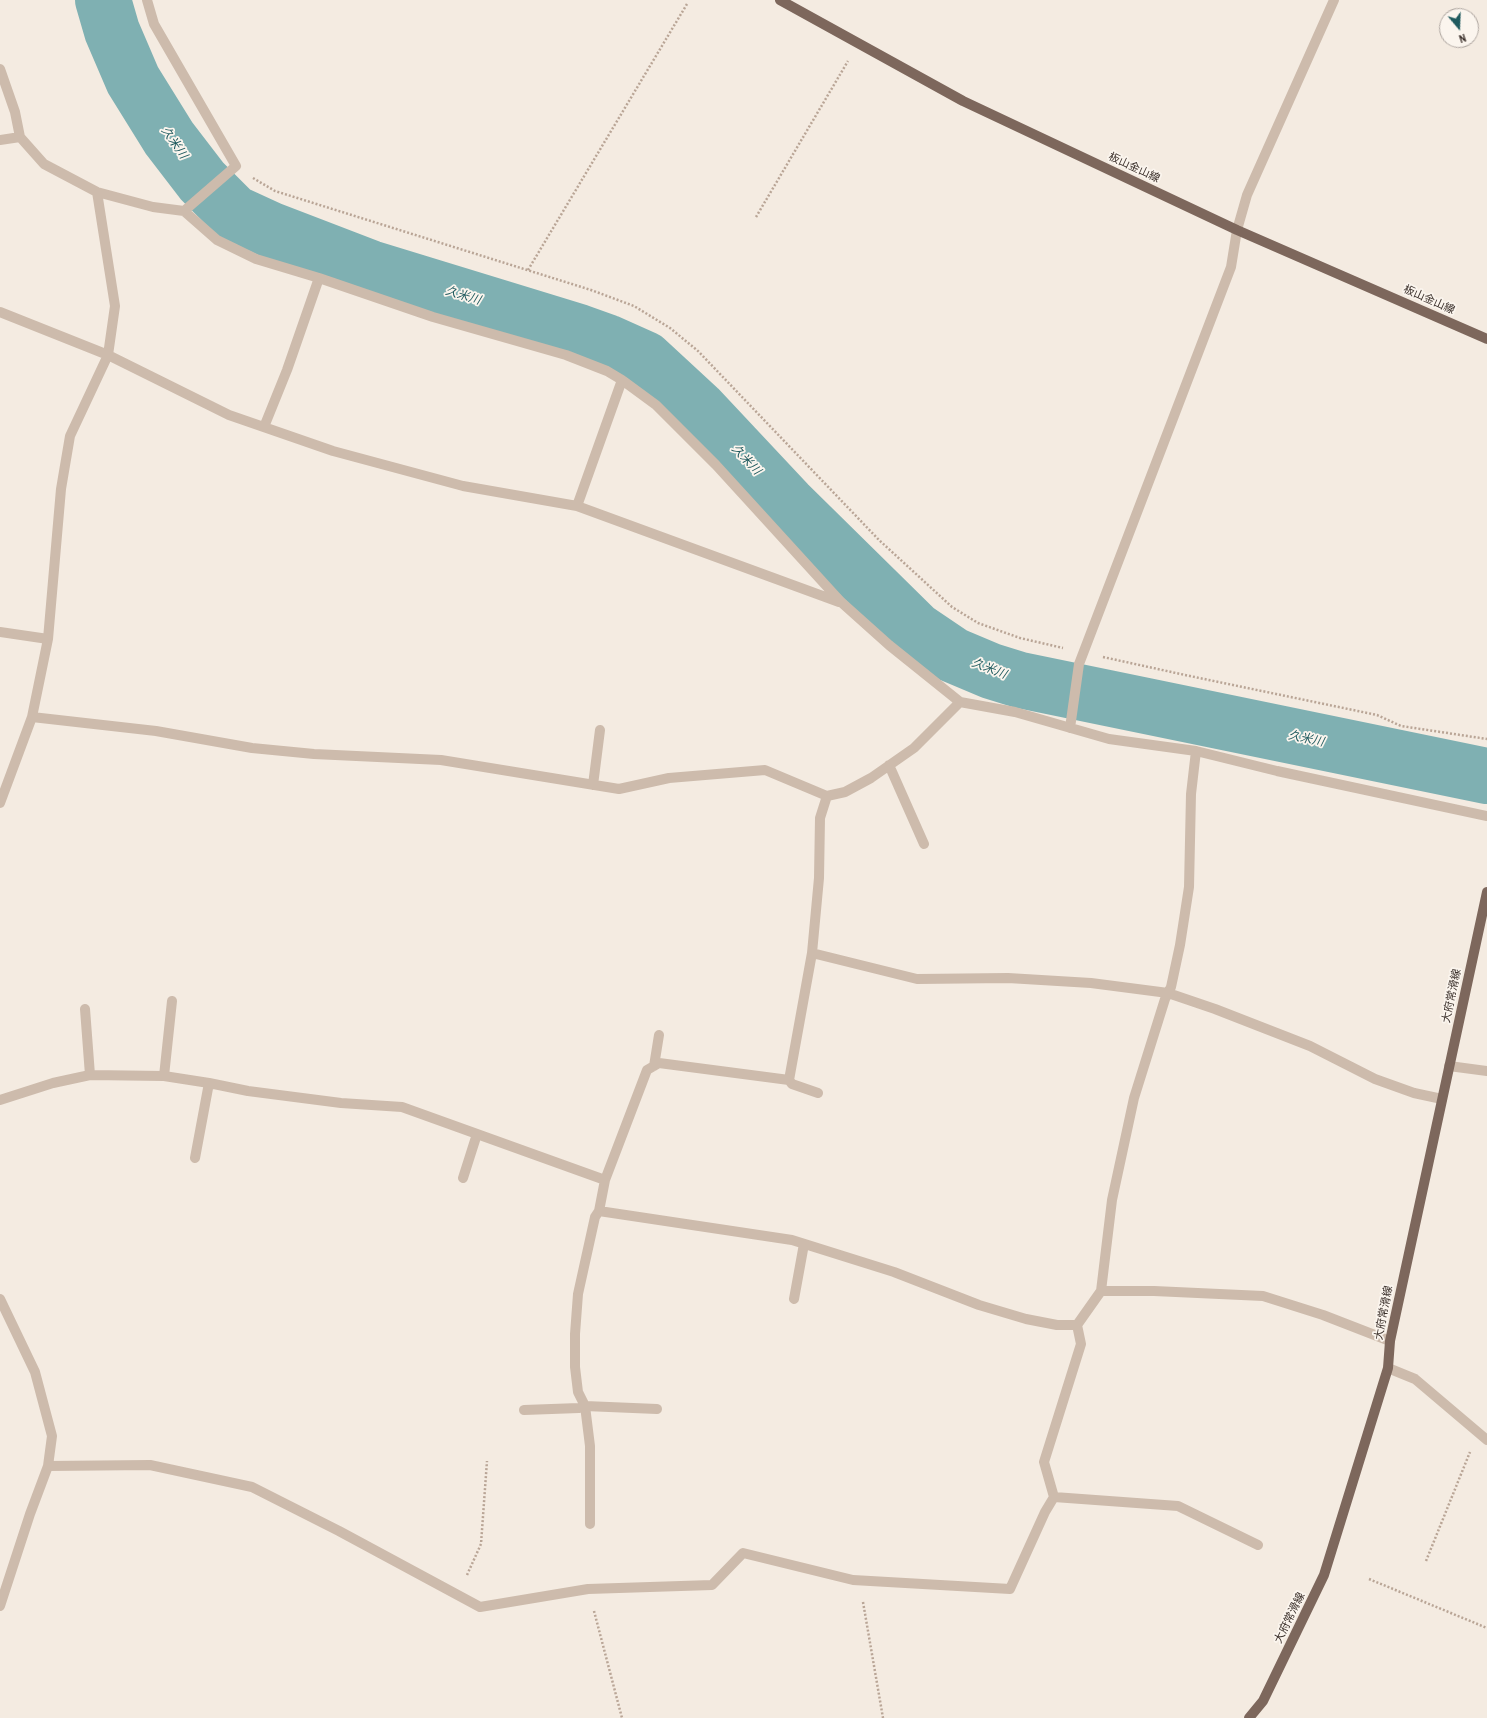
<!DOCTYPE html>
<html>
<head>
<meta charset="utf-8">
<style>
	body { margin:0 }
	#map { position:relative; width:1487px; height:1718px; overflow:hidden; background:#f4ebe1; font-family:"Archivo Narrow",sans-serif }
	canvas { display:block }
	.north { position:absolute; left:1439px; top:8px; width:40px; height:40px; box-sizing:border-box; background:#fbf5ee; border:1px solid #aea6a0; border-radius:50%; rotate:161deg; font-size:11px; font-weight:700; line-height:16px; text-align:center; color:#3b302b }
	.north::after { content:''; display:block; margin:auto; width:14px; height:18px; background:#1f5a5e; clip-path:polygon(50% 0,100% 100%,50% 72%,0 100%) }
</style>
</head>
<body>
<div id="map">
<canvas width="1487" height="1718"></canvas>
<div class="north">N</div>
</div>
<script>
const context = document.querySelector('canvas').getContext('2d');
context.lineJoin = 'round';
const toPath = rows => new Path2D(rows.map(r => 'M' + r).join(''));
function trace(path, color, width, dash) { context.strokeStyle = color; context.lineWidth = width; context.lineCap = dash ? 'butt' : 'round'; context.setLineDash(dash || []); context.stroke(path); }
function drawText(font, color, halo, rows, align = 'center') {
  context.font = font + ' "Archivo Narrow","Noto Sans JP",sans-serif'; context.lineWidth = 3.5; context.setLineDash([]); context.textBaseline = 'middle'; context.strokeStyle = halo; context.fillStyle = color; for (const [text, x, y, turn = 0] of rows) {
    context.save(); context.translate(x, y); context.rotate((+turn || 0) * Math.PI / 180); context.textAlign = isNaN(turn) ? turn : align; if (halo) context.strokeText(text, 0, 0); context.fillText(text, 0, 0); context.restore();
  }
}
trace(toPath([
	[103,0,112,31,133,80,169,138,202,181,234,213,271,230,370,268,579,332,607,342,645,359,698,408,788,504,916,630,953,655,991,671,1020,680,1487,776]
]), '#7fb0b2', 56);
trace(toPath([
	[253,178,275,191,591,290,634,306,670,328,698,351,879,540,952,607,978,623,1020,638,1063,648],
	[756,217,848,61],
	[528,270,687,4],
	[1103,657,1185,675,1377,715,1401,726,1487,739],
	[1426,1561,1470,1452],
	[467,1575,481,1544,487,1461],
	[1369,1579,1487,1628],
	[863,1602,883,1718],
	[594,1611,622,1718]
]), '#b9a596', 2.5, [2, 2]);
trace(toPath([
	[147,0,154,24,236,166,184,211],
	[0,69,15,112,20,137,44,164,97,192,153,207,184,211,217,240,256,259,319,278,433,317,566,355,607,371,622,380,656,405,716,465,841,602,889,645,960,702,1015,712,1109,739,1196,751,1277,771,1487,816],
	[0,140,20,137],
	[0,312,108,355,229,415,333,451,463,486,577,506,839,602],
	[264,427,287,370,319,278],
	[577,506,622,380],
	[0,632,48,639],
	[32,717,156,731,252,748,314,754,441,760,619,789,669,778,765,770,827,796,845,792,871,778,914,748,960,702],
	[1070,728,1079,664,1231,267,1237,230,1247,195,1334,0],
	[889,765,924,844],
	[593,785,600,730],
	[0,803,32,717,48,639,61,489,70,436,108,355,115,306,97,192],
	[812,953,819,878,820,818,827,796],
	[85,1009,90,1075],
	[654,1066,659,1035],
	[1449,1066,1487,1071],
	[164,1076,172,1001],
	[789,1080,792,1084,818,1093],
	[0,1100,53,1083,90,1075,164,1076,209,1083,248,1091,341,1103,402,1107,605,1180,599,1211,792,1240,894,1272,979,1305,1026,1319,1057,1325,1077,1325,1101,1291,1112,1200,1134,1098,1165,999,1171,987,1180,945,1189,887,1191,794,1196,751],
	[195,1158,209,1083],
	[463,1178,477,1134],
	[605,1180,647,1070,659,1063,789,1080,812,953,917,979,1008,978,1091,983,1168,993,1215,1009,1310,1046,1375,1079,1414,1093,1442,1099],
	[1101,1291,1154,1291,1263,1296,1323,1315,1390,1341],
	[0,1299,35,1372,52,1436,48,1466,30,1514,0,1606],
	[794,1299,804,1244],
	[1388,1368,1415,1379,1487,1440],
	[524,1410,579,1408,585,1406,657,1409],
	[48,1466,150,1465,252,1487,339,1531,480,1607,588,1589,712,1585,743,1553,853,1580,1010,1589,1045,1512,1054,1497,1178,1506,1258,1545],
	[1054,1497,1044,1462,1081,1344,1077,1325],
	[590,1524,590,1446,585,1406,578,1392,575,1367,575,1334,578,1294,595,1217,599,1211]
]), '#cdbbac', 10);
trace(toPath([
	[780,0,963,101,1237,230,1487,339],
	[1249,1718,1263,1701,1324,1575,1388,1368,1390,1341,1487,892]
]), '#7d675c', 10);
drawText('11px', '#3b302b', '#fbf5ee', [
	["板山金山線",1134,168,25],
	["板山金山線",1429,300,24],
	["大府常滑線",1452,996,-78],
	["大府常滑線",1384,1313,-79],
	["大府常滑線",1290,1618,-64]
]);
drawText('italic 12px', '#1f5a5e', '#fbf5ee', [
	["久米川",174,143,55],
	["久米川",463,296,17],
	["久米川",746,460,47],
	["久米川",989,669,21],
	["久米川",1306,739,12]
]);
</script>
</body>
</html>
